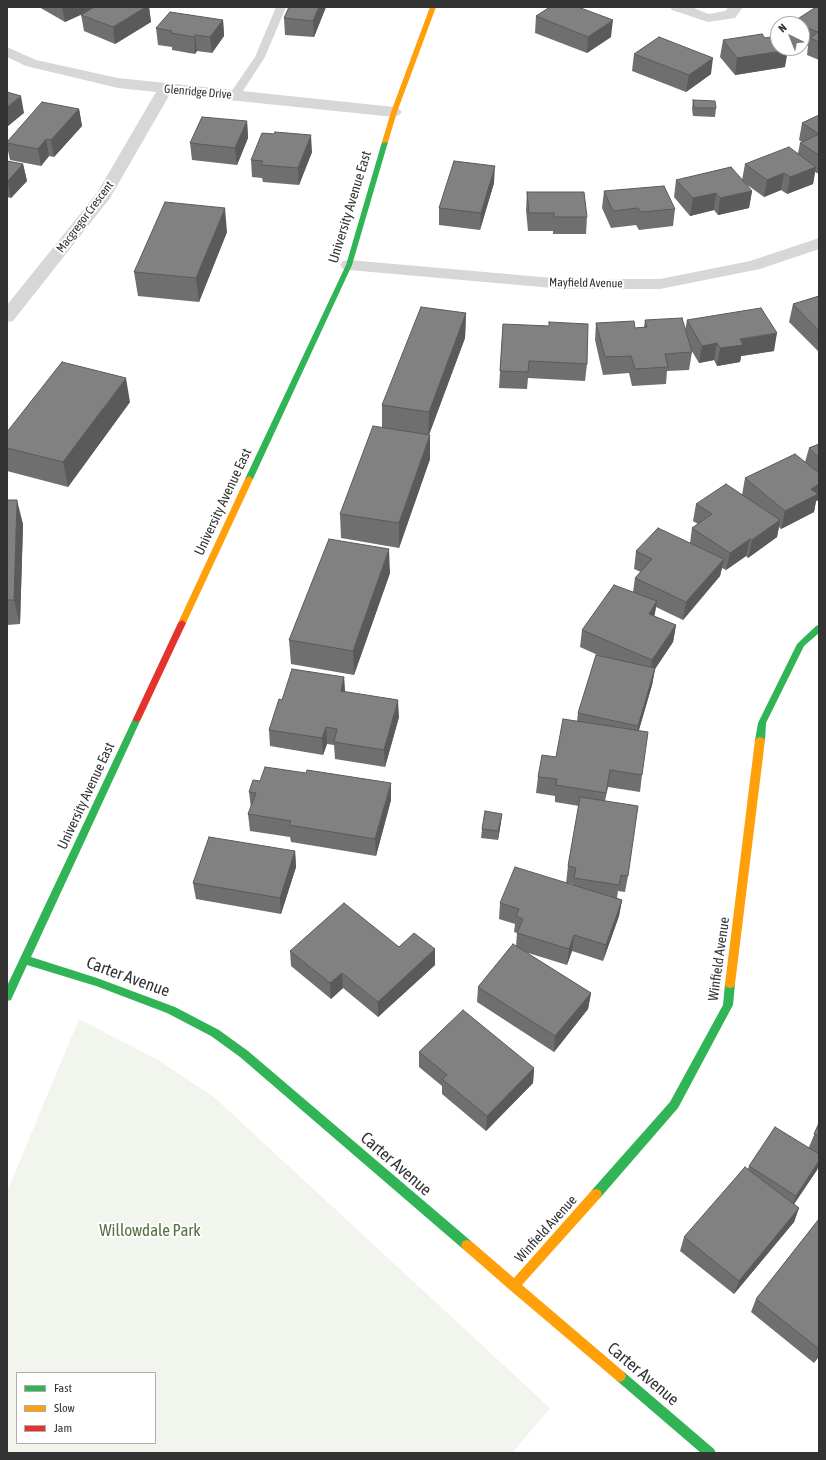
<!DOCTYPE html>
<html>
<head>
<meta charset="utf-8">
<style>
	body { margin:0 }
	#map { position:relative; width:826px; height:1460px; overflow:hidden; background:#fff; font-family:"Asap Condensed",sans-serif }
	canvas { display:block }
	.frame { position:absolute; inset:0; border:8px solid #333; pointer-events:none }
	.legend { position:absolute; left:16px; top:1372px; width:140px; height:72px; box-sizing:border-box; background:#fff; border:1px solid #adadad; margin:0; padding:5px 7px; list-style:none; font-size:12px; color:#333 }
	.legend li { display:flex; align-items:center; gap:8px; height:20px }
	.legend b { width:20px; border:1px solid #adadad }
	.north { position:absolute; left:770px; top:16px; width:40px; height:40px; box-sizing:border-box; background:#fff; border:1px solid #adadad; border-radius:50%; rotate:317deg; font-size:11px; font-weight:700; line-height:16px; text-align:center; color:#333 }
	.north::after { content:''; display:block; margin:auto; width:14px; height:18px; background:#7a7a7a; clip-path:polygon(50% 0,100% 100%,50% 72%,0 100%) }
</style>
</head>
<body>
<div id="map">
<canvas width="826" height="1460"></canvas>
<div class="frame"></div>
<ul class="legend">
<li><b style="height:5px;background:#30b455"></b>Fast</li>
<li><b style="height:5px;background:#ff9f0a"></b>Slow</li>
<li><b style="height:5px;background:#e5322d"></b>Jam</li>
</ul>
<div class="north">N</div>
</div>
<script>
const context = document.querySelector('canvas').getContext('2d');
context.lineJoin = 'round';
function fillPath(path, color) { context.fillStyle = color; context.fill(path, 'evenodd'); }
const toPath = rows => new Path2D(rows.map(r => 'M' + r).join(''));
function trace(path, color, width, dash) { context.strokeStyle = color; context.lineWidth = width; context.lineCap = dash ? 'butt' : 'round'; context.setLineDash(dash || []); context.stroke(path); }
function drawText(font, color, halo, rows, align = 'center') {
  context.font = font + ' "Asap Condensed",sans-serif'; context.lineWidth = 4; context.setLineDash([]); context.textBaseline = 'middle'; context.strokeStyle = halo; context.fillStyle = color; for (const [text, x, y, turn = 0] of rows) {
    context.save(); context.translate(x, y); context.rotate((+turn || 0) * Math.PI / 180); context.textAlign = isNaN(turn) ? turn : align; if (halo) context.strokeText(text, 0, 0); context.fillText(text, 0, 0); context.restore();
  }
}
fillPath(toPath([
	[79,1019,158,1060,214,1097,550,1408,512,1453,7,1453,7,1192],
	[17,1373,155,1373,155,1443,17,1443]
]), '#f1f5ed');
fillPath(toPath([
	[276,7,286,7,265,57,239,97,231,97,229,95,255,57,276,7]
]), '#d7d7d7');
fillPath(toPath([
	[670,7,691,7,709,14,725,11,729,7,743,7,735,18,708,22,672,10,670,7],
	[7,47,36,60,118,78,394,107,399,109,402,112,399,115,394,117,170,94,110,198,13,321,7,322,7,305,97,193,156,92,118,88,26,66,7,57,7,47],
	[819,238,819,249,760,269,660,289,564,289,349,270,343,269,340,265,343,261,349,260,564,279,660,279,750,261,819,238]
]), '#d7d7d7');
fillPath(toPath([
	[385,140,388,142,352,265,253,479,249,482,246,481,245,479,346,265,382,142,385,140],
	[819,625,819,633,804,646,766,723,765,740,763,742,757,742,755,740,758,723,797,644,816,626,819,625],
	[137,716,141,719,31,957,97,978,175,1007,219,1030,248,1051,471,1241,473,1245,471,1249,467,1250,463,1249,240,1057,211,1036,167,1013,96,986,27,965,11,1000,7,1001,7,986,133,719,137,716],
	[730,980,734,981,735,984,733,1005,678,1108,600,1198,596,1199,592,1198,590,1194,592,1190,670,1102,723,1005,725,984,726,981,730,980],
	[620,1370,624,1372,714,1449,716,1453,701,1453,616,1380,614,1376,616,1372,620,1370]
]), '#30b455');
fillPath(toPath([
	[430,7,436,7,397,112,388,142,383,143,382,142,391,112,430,7],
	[249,476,253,479,186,623,185,625,179,625,178,623,245,479,249,476],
	[760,737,763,738,765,740,735,984,734,987,730,988,726,987,725,984,755,740,757,738,760,737],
	[596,1189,600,1190,602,1194,600,1198,522,1285,624,1372,626,1376,624,1380,620,1382,616,1380,510,1290,463,1249,461,1245,463,1241,467,1240,471,1241,514,1278,592,1190,596,1189]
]), '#ff9f0a');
fillPath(toPath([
	[182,620,186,623,141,719,137,722,134,721,133,719,178,623,182,620]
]), '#e5322d');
fillPath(toPath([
	[39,7,149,7,151,22,115,44,84,31,81,14,65,22],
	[326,7,314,37,285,35,284,18],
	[550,7,586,7,586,8,581,8,611,37,587,53,535,33,536,16],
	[819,7,819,60,807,55,808,46,802,44,802,24,793,24,793,22],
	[223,20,224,36,212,53,197,51,195,54,172,50,172,47,158,45,156,28],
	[765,38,785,67,735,75,720,57,723,40],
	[634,54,711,74,686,92,632,71],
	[693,100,716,108,715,117,693,116,692,109],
	[79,109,82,126,54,157,49,156,41,166,10,160,7,146,7,142],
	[819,115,819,174,815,172,813,184,787,194,781,190,764,197,746,184,752,191,749,208,718,215,714,210,690,216,674,197,676,180,742,180,745,164,798,153,800,143,802,142,799,140,802,123],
	[247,121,248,138,237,165,192,160,190,143],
	[312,152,299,185,263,182,262,178,252,177,251,160],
	[7,161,23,164,27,181,11,198,7,197],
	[494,183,480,230,439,225,439,208],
	[604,191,675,209,673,226,639,230,636,225,611,228,602,208],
	[527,192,587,217,586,234,553,234,553,231,528,231,526,210],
	[227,232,199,302,138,296,134,272],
	[819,296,819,352,789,322,793,304],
	[466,313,465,338,429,435,430,459,399,548,341,538,340,514,382,427,382,405],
	[645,320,685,331,687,320,774,351,741,356,740,362,717,366,714,360,699,363,690,348,692,352,689,370,667,371,666,384,632,386,629,373,603,375,595,340,596,323,635,328,644,327],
	[503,324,587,364,585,381,528,378,527,389,499,388],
	[130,402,68,487,7,471,7,432],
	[819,444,819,500,816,501,814,512,781,529,779,527,777,537,748,558,746,556,726,570,722,568,720,576,683,620,656,607,654,616,676,625,673,642,655,669,652,685,639,730,642,775,640,792,608,787,605,801,628,876,625,892,618,891,617,898,622,900,619,916,603,961,572,951,567,965,525,952,591,993,588,1009,554,1052,477,1002,478,987,516,946,517,933,514,932,515,924,499,919,500,903,573,885,573,884,566,883,568,866,579,806,555,802,555,796,536,793,538,777,556,757,577,721,578,713,600,656,580,647,582,630,633,592,635,578,641,572,634,569,636,551,690,543,692,528,698,524,693,521,696,504,742,495,745,478,805,462,809,448],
	[7,500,23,524,20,624,7,625],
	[390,573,354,675,291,664,289,640],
	[344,677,345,692,399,717,385,767,335,759,334,745,327,744,323,755,270,746,269,730,282,700],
	[306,773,391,800,376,856,291,842,290,837,250,831,248,814,251,808,249,792,260,781],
	[502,814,501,822,498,840,481,838,482,829],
	[295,851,296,867,281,914,196,899,193,883],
	[399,947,435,949,435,965,378,1017,343,988,331,999,291,966,290,951],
	[419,1052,534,1068,533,1083,486,1131,442,1094,442,1086,419,1067],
	[819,1123,819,1164,817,1170,794,1204,799,1208,794,1222,734,1294,680,1251,684,1237,748,1169,749,1166,809,1147],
	[819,1219,819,1356,814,1363,751,1312,756,1299]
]), '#6f6f6f');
fillPath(toPath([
	[62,7,94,7,94,9,65,22],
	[146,7,149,7,151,22,115,44,113,27],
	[319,7,326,7,314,37,313,21],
	[223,20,224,36,212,53,210,37],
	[613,20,611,37,587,53,588,37],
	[195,35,197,51,195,54,194,37],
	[788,50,785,67,735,75,737,58],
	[713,58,711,74,686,92,689,75],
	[21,96,24,113,7,127,7,107],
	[79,109,82,126,54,157,51,140],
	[247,121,248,138,237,165,235,148],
	[311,135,312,152,299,185,298,168],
	[46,139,49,156,41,166,38,149],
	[23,164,27,181,11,198,8,181],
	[495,166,494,183,480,230,481,213],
	[816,167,813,184,787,194,790,177],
	[784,173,781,190,764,197,767,180],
	[752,191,749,208,718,215,720,198],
	[716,193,714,210,690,216,693,198],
	[225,208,227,232,199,302,196,278],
	[466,313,465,338,428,437,429,412],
	[777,333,774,351,741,356,740,362,717,366,720,348,740,339],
	[717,343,714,360,699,363,702,346],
	[126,378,130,402,68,487,63,462],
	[430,435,430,459,399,548,399,523],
	[819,484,819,500,816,501,814,512,781,529,785,511,811,489],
	[17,500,23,524,20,624,14,600],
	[780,520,777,537,748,558,752,540],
	[750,539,746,556,726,570,730,553],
	[389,549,390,573,354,675,353,651],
	[724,559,720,576,683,620,686,602],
	[657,601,654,619,649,614],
	[676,625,673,642,655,669,652,685,635,743,638,726,650,677,652,660],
	[344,677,345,694,341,691],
	[398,700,399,717,385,767,384,750],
	[326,727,327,744,323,755,322,738],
	[391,783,391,800,376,856,375,839],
	[502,814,501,822,498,840,498,831],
	[295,851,296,867,281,914,280,898],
	[622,900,619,916,603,961,606,945],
	[574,935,572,951,567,965,569,949],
	[435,949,435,965,378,1017,378,1002],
	[342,973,343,988,331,999,330,983],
	[591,993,588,1009,554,1052,555,1036],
	[534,1068,533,1083,486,1131,487,1116],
	[819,1161,819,1164,817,1170,790,1210,796,1196],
	[799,1208,794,1222,734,1294,739,1281],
	[819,1353,819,1356,814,1363]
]), '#5a5a5a');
const building = toPath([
	[94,7,146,7,113,27,81,15,94,7],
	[289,7,319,7,313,21,284,18,289,7],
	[550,7,578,7,613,20,588,37,536,16,550,7],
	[816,7,819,7,819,42,810,38,818,32,802,26,802,24,797,24,793,22,816,7],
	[170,12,223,20,210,37,195,35,194,37,171,33,172,31,156,28,170,12],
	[762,34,765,38,776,36,778,38,778,48,787,48,788,50,737,58,723,40,762,34],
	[659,37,713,58,689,75,634,54,659,37],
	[7,92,21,96,7,107,7,92],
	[693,100,715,101,716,108,694,108,693,100],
	[42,102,79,109,51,140,46,139,38,149,7,143,7,142,42,102],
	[819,115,819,134,802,123,819,115],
	[202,117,247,121,235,148,190,143,202,117],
	[275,132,311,135,298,168,261,165,263,161,251,160,262,133,274,134,275,132],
	[819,134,819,155,800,143,819,134],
	[789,147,816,167,790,177,784,173,767,180,745,164,789,147],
	[7,161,23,164,8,181,7,181,7,161],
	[454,161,495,166,481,213,439,208,454,161],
	[731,167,752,191,720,198,716,193,693,198,676,180,731,167],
	[664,186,675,209,641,212,638,208,613,211,604,191,664,186],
	[527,192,584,192,587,217,554,217,554,213,529,213,527,192],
	[165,202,225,208,196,278,134,272,165,202],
	[819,296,819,331,793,304,819,296],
	[421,307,466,313,429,412,382,405,421,307],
	[761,308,777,333,740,339,743,345,720,348,717,343,702,346,687,320,761,308],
	[682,318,692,352,665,354,668,367,635,369,631,356,605,357,596,323,634,321,635,328,647,327,645,320,682,318],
	[549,322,588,324,587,364,529,361,528,372,500,371,503,324,549,326,549,322],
	[62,362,126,378,63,462,7,448,7,432,62,362],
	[373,426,430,435,399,523,340,514,373,426],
	[819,444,819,458,809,448,819,444],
	[795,454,819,473,819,484,811,489,818,494,785,511,745,478,795,454],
	[726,484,780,520,752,540,750,539,730,553,692,528,712,514,696,504,726,484],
	[7,500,17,500,14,600,7,600,7,500],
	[658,528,724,559,686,602,635,578,652,559,636,551,658,528],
	[329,539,389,549,353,651,289,640,329,539],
	[614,585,657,601,649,614,676,625,652,660,582,630,614,585],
	[596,655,655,668,638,726,578,713,596,655],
	[292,669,344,677,341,691,398,700,384,750,334,742,337,729,326,727,322,738,269,730,279,699,282,700,292,669],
	[563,719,648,732,642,775,610,770,606,793,556,785,557,779,538,777,542,755,556,757,563,719],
	[265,767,306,773,307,770,391,783,375,839,289,825,291,821,248,814,256,793,249,792,253,780,260,781,265,767],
	[580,797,638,806,628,876,621,875,619,885,574,878,576,868,568,866,580,797],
	[485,811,502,814,498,831,482,829,485,811],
	[209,837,295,851,280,898,193,883,209,837],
	[515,867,622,900,606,945,574,935,569,949,517,933,523,919,516,916,519,909,500,903,515,867],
	[344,903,399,947,414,933,435,949,378,1002,342,973,330,983,290,951,344,903],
	[513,944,591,993,555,1036,478,987,513,944],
	[463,1010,534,1068,487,1116,442,1079,447,1075,419,1052,463,1010],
	[819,1123,819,1136,814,1134,819,1123],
	[775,1127,819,1154,819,1161,796,1196,749,1166,775,1127],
	[745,1167,799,1208,739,1281,684,1237,745,1167],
	[819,1219,819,1349,756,1299,819,1219]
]);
fillPath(building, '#818181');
trace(building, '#5a5a5a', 1);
drawText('12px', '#333', '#fff', [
	["Glenridge Drive",198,92,5],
	["Macgregor Crescent",85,217,-53],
	["Mayfield Avenue",586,283,1]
]);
drawText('14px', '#333', '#fff', [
	["University Avenue East",350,207,-73],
	["University Avenue East",223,502,-65],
	["University Avenue East",86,796,-65],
	["Winfield Avenue",719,959,-82],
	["Winfield Avenue",546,1229,-48]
]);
drawText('17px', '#333', '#fff', [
	["Carter Avenue",128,977,20],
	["Carter Avenue",396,1164,41],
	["Carter Avenue",643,1374,40]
]);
drawText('17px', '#56703f', '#fff', [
	["Willowdale Park",150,1231]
]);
</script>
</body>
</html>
